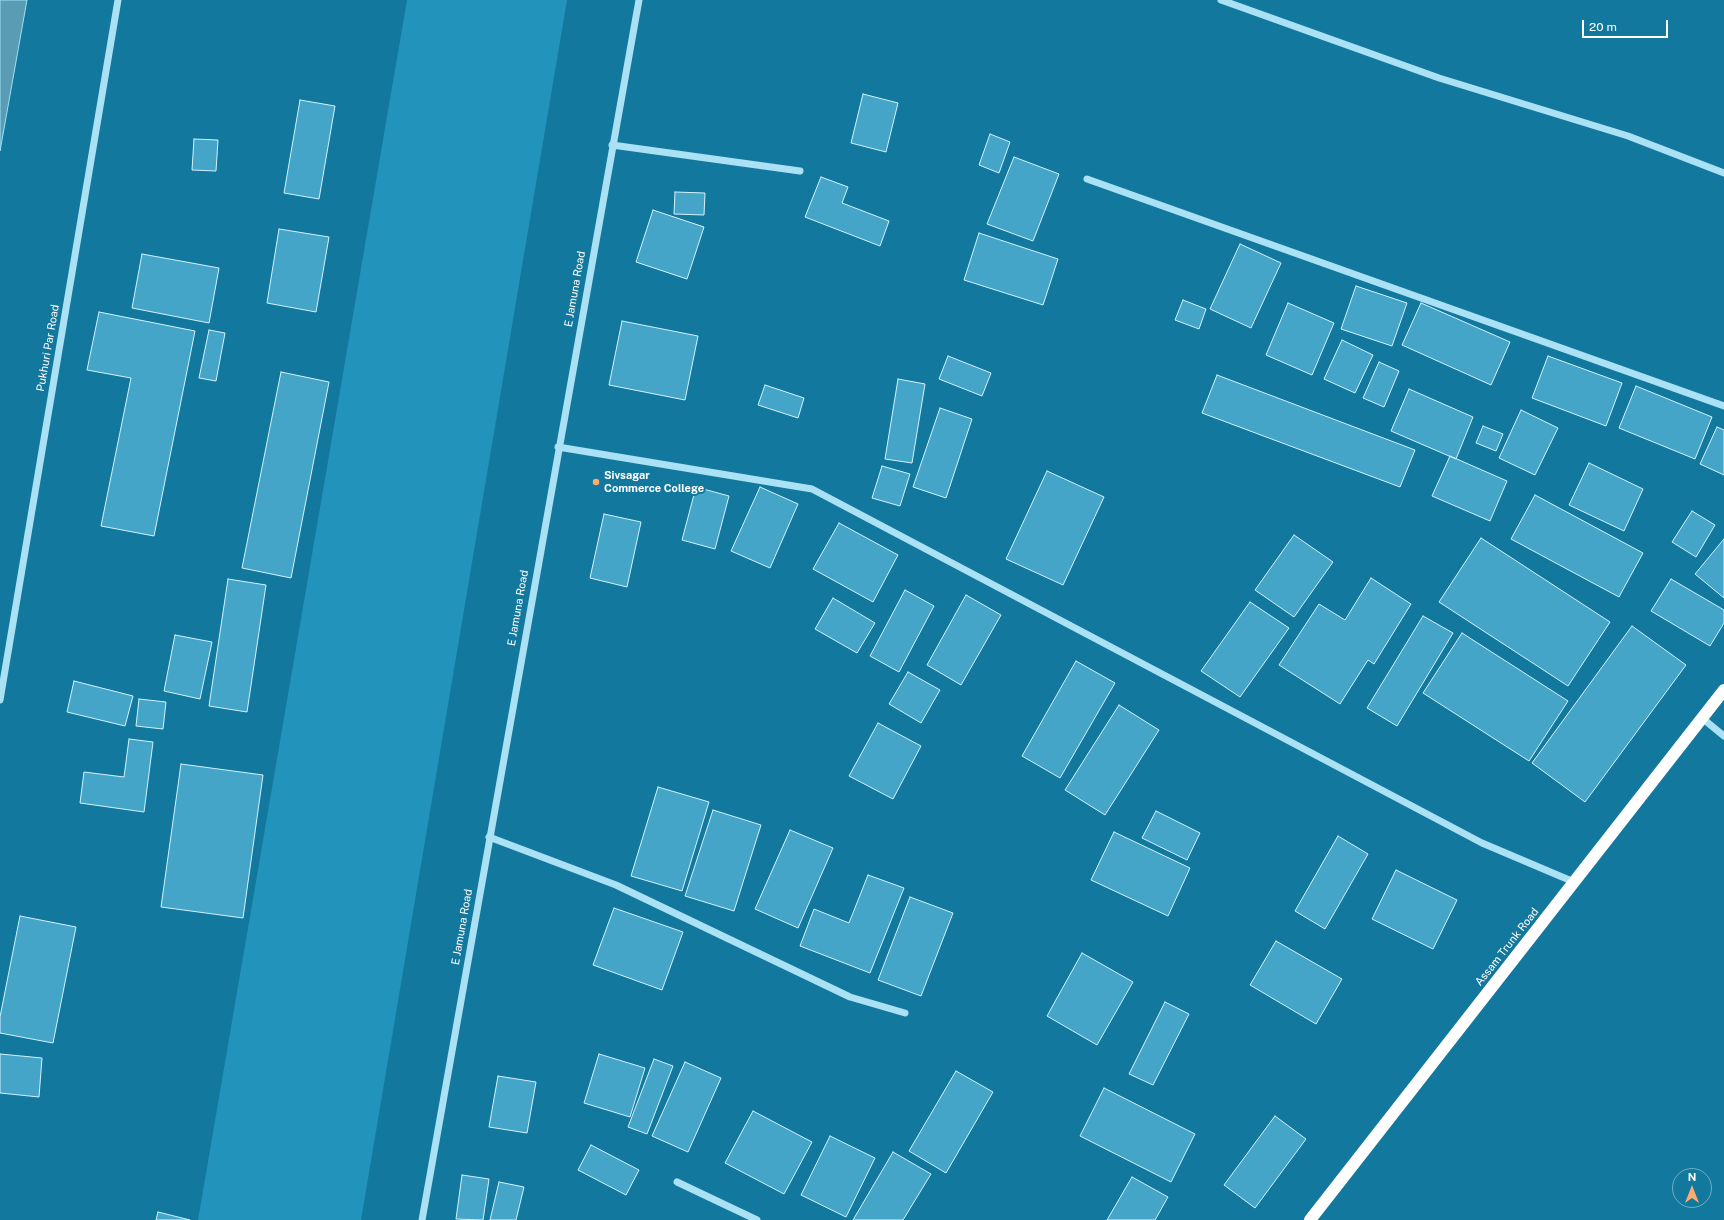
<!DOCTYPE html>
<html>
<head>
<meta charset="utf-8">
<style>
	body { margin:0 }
	#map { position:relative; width:1724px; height:1220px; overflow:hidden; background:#13789e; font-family:"Public Sans",sans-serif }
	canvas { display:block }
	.north { position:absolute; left:1672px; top:1168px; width:40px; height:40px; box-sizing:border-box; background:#13789e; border:1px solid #71aec5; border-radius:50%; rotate:0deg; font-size:11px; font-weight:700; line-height:16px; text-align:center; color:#fff }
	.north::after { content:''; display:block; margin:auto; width:14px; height:18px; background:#ffaa6d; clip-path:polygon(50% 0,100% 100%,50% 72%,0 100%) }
	.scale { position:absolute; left:1582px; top:20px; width:86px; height:18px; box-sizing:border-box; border:2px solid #fff; border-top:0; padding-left:5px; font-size:12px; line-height:14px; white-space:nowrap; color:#fff; -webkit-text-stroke:3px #13789e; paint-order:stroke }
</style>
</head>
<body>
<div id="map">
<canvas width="1724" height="1220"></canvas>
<div class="north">N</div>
<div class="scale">20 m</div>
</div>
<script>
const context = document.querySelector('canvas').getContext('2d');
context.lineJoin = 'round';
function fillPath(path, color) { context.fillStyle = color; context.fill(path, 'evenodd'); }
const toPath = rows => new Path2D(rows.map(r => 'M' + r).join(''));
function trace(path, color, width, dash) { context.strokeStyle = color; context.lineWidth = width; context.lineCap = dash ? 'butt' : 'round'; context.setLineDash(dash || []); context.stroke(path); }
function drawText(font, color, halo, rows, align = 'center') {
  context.font = font + ' "Public Sans",sans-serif'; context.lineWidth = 4; context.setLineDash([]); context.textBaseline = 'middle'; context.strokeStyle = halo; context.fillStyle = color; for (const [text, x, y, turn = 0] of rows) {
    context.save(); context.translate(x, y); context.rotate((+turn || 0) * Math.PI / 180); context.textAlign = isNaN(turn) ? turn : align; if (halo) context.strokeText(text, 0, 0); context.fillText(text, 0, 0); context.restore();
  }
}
fillPath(toPath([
	[407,0,567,0,361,1220,198,1220]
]), '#2293bb');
const water = toPath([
	[0,0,27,0,0,151,0,0]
]);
fillPath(water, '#5a9cb4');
trace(water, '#9ce1f7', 1);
const building = toPath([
	[863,94,898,103,886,152,851,143,863,94],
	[300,100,335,106,319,199,284,193,300,100],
	[990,134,1010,142,999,173,979,165,990,134],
	[194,139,218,140,216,171,192,170,194,139],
	[1014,157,1059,174,1033,241,987,224,1014,157],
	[821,177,848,187,842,203,889,221,880,246,805,217,821,177],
	[675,192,705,193,704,215,674,214,675,192],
	[653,210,704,227,687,279,636,262,653,210],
	[279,229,329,237,316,312,267,303,279,229],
	[979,233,1058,259,1043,305,964,280,979,233],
	[1240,244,1281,263,1251,328,1210,309,1240,244],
	[142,254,219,268,209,323,132,308,142,254],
	[1356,286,1407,303,1392,346,1341,329,1356,286],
	[1183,300,1206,309,1199,329,1175,320,1183,300],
	[1288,303,1334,323,1312,375,1266,355,1288,303],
	[1421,303,1510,342,1491,385,1402,345,1421,303],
	[99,312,195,331,154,536,101,526,131,378,87,370,99,312],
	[622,321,698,336,685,400,609,385,622,321],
	[209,330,225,333,216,381,199,378,209,330],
	[1342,340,1373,355,1355,393,1324,379,1342,340],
	[948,356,991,373,982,396,939,379,948,356],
	[1548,356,1622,383,1606,426,1532,398,1548,356],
	[1379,362,1399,371,1384,407,1363,398,1379,362],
	[281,372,329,382,291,578,242,568,281,372],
	[1217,375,1415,450,1400,487,1202,413,1217,375],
	[898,379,925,384,912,463,885,459,898,379],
	[765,385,804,398,798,418,758,405,765,385],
	[1636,386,1712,417,1695,459,1619,428,1636,386],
	[1409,389,1473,417,1456,459,1391,431,1409,389],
	[940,408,972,419,946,498,913,487,940,408],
	[1521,410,1558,428,1535,475,1499,458,1521,410],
	[1483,426,1503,434,1496,451,1476,443,1483,426],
	[1717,427,1724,430,1724,475,1700,464,1717,427],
	[1450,456,1507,481,1490,521,1432,496,1450,456],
	[1589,463,1643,489,1624,531,1569,505,1589,463],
	[882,466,910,474,900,506,872,498,882,466],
	[1047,471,1104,497,1063,585,1006,559,1047,471],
	[696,487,729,496,715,549,682,540,696,487],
	[760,487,798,504,770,568,731,551,760,487],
	[1535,495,1643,553,1619,597,1511,539,1535,495],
	[1692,511,1715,525,1696,557,1672,542,1692,511],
	[604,514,641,522,627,587,590,578,604,514],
	[839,523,898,555,873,602,813,569,839,523],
	[1294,535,1333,562,1294,617,1255,590,1294,535],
	[1481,538,1610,622,1568,686,1439,602,1481,538],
	[1724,539,1724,598,1695,574,1724,539],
	[1371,578,1411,604,1374,664,1368,660,1340,704,1279,665,1319,604,1345,620,1371,578],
	[228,579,266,585,247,712,209,706,228,579],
	[1671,579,1724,610,1724,623,1710,646,1651,611,1671,579],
	[905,590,934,606,899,672,870,656,905,590],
	[966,595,1001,615,961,685,927,665,966,595],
	[833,598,875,623,857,653,815,629,833,598],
	[1250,602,1289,628,1240,697,1201,671,1250,602],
	[1423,616,1453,633,1397,726,1367,708,1423,616],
	[1632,626,1686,665,1585,802,1532,763,1632,626],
	[1462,633,1568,701,1529,761,1423,693,1462,633],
	[175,635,212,642,200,699,164,691,175,635],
	[1076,661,1115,683,1060,778,1022,756,1076,661],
	[908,672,940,690,921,723,889,704,908,672],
	[74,681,133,696,125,726,67,712,74,681],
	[139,699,166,702,163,729,136,726,139,699],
	[1119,705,1159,730,1105,815,1065,790,1119,705],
	[878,723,921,746,893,799,849,776,878,723],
	[129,739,153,742,144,812,80,803,84,772,124,777,129,739],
	[181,764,263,775,243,918,161,907,181,764],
	[658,787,709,802,682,891,631,876,658,787],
	[713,810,761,825,734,911,685,896,713,810],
	[1156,811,1200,833,1187,860,1142,838,1156,811],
	[790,830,833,848,798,928,755,909,790,830],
	[1114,832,1190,868,1168,916,1091,880,1114,832],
	[1338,836,1368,854,1325,929,1295,911,1338,836],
	[1396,870,1457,900,1433,949,1372,919,1396,870],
	[868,875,904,888,870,973,800,946,814,909,849,923,868,875],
	[910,897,953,913,921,996,878,980,910,897],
	[614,908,683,932,662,990,593,965,614,908],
	[20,916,76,927,53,1043,0,1033,0,1017,20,916],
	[1276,941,1342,979,1316,1024,1250,985,1276,941],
	[1082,953,1133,982,1097,1045,1047,1016,1082,953],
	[1165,1002,1189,1014,1153,1085,1129,1074,1165,1002],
	[0,1054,42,1058,39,1097,0,1093,0,1054],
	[599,1054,645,1068,630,1117,584,1103,599,1054],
	[654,1059,673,1066,647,1134,628,1127,654,1059],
	[685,1062,721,1078,688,1152,652,1136,685,1062],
	[956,1071,993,1092,946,1173,909,1151,956,1071],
	[498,1076,536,1082,527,1133,489,1127,498,1076],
	[1104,1088,1195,1134,1171,1182,1080,1136,1104,1088],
	[753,1111,812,1142,784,1194,725,1163,753,1111],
	[1275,1116,1306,1139,1255,1208,1224,1185,1275,1116],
	[830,1136,875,1158,846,1217,801,1195,830,1136],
	[591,1145,639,1170,626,1195,578,1170,591,1145],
	[893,1152,931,1174,903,1220,853,1220,893,1152],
	[462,1175,489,1179,483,1220,456,1219,462,1175],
	[1132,1177,1168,1197,1155,1220,1107,1220,1132,1177],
	[499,1182,524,1187,516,1220,490,1220,499,1182],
	[158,1212,190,1220,156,1220,158,1212]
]);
fillPath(building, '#45a5c8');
trace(building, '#d2f2fe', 1);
trace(toPath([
	[1221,0,1439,78,1628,136,1724,173],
	[612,145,800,171],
	[1087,179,1724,406],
	[558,447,812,489,1482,843,1574,882],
	[0,700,118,0],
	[1702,718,1724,736],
	[489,837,616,885,850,997,905,1013],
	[677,1182,757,1220],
	[422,1220,639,0]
]), '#aae1f4', 7);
trace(toPath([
	[1310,1220,1724,690]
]), '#fff', 12);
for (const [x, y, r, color] of [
	[596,482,4,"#ffaa6d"]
]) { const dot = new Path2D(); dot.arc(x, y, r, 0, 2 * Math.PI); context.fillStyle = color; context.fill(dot); trace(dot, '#13789e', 1.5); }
drawText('11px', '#fff', '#13789e', [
	["E Jamuna Road",575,289,-80],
	["Pukhuri Par Road",48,348,-80],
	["E Jamuna Road",518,608,-80],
	["E Jamuna Road",462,927,-80],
	["Assam Trunk Road",1507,947,-52]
]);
drawText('bold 11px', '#fff', '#13789e', [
	["Sivsagar",604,476],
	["Commerce College",604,489]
], 'left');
</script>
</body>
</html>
